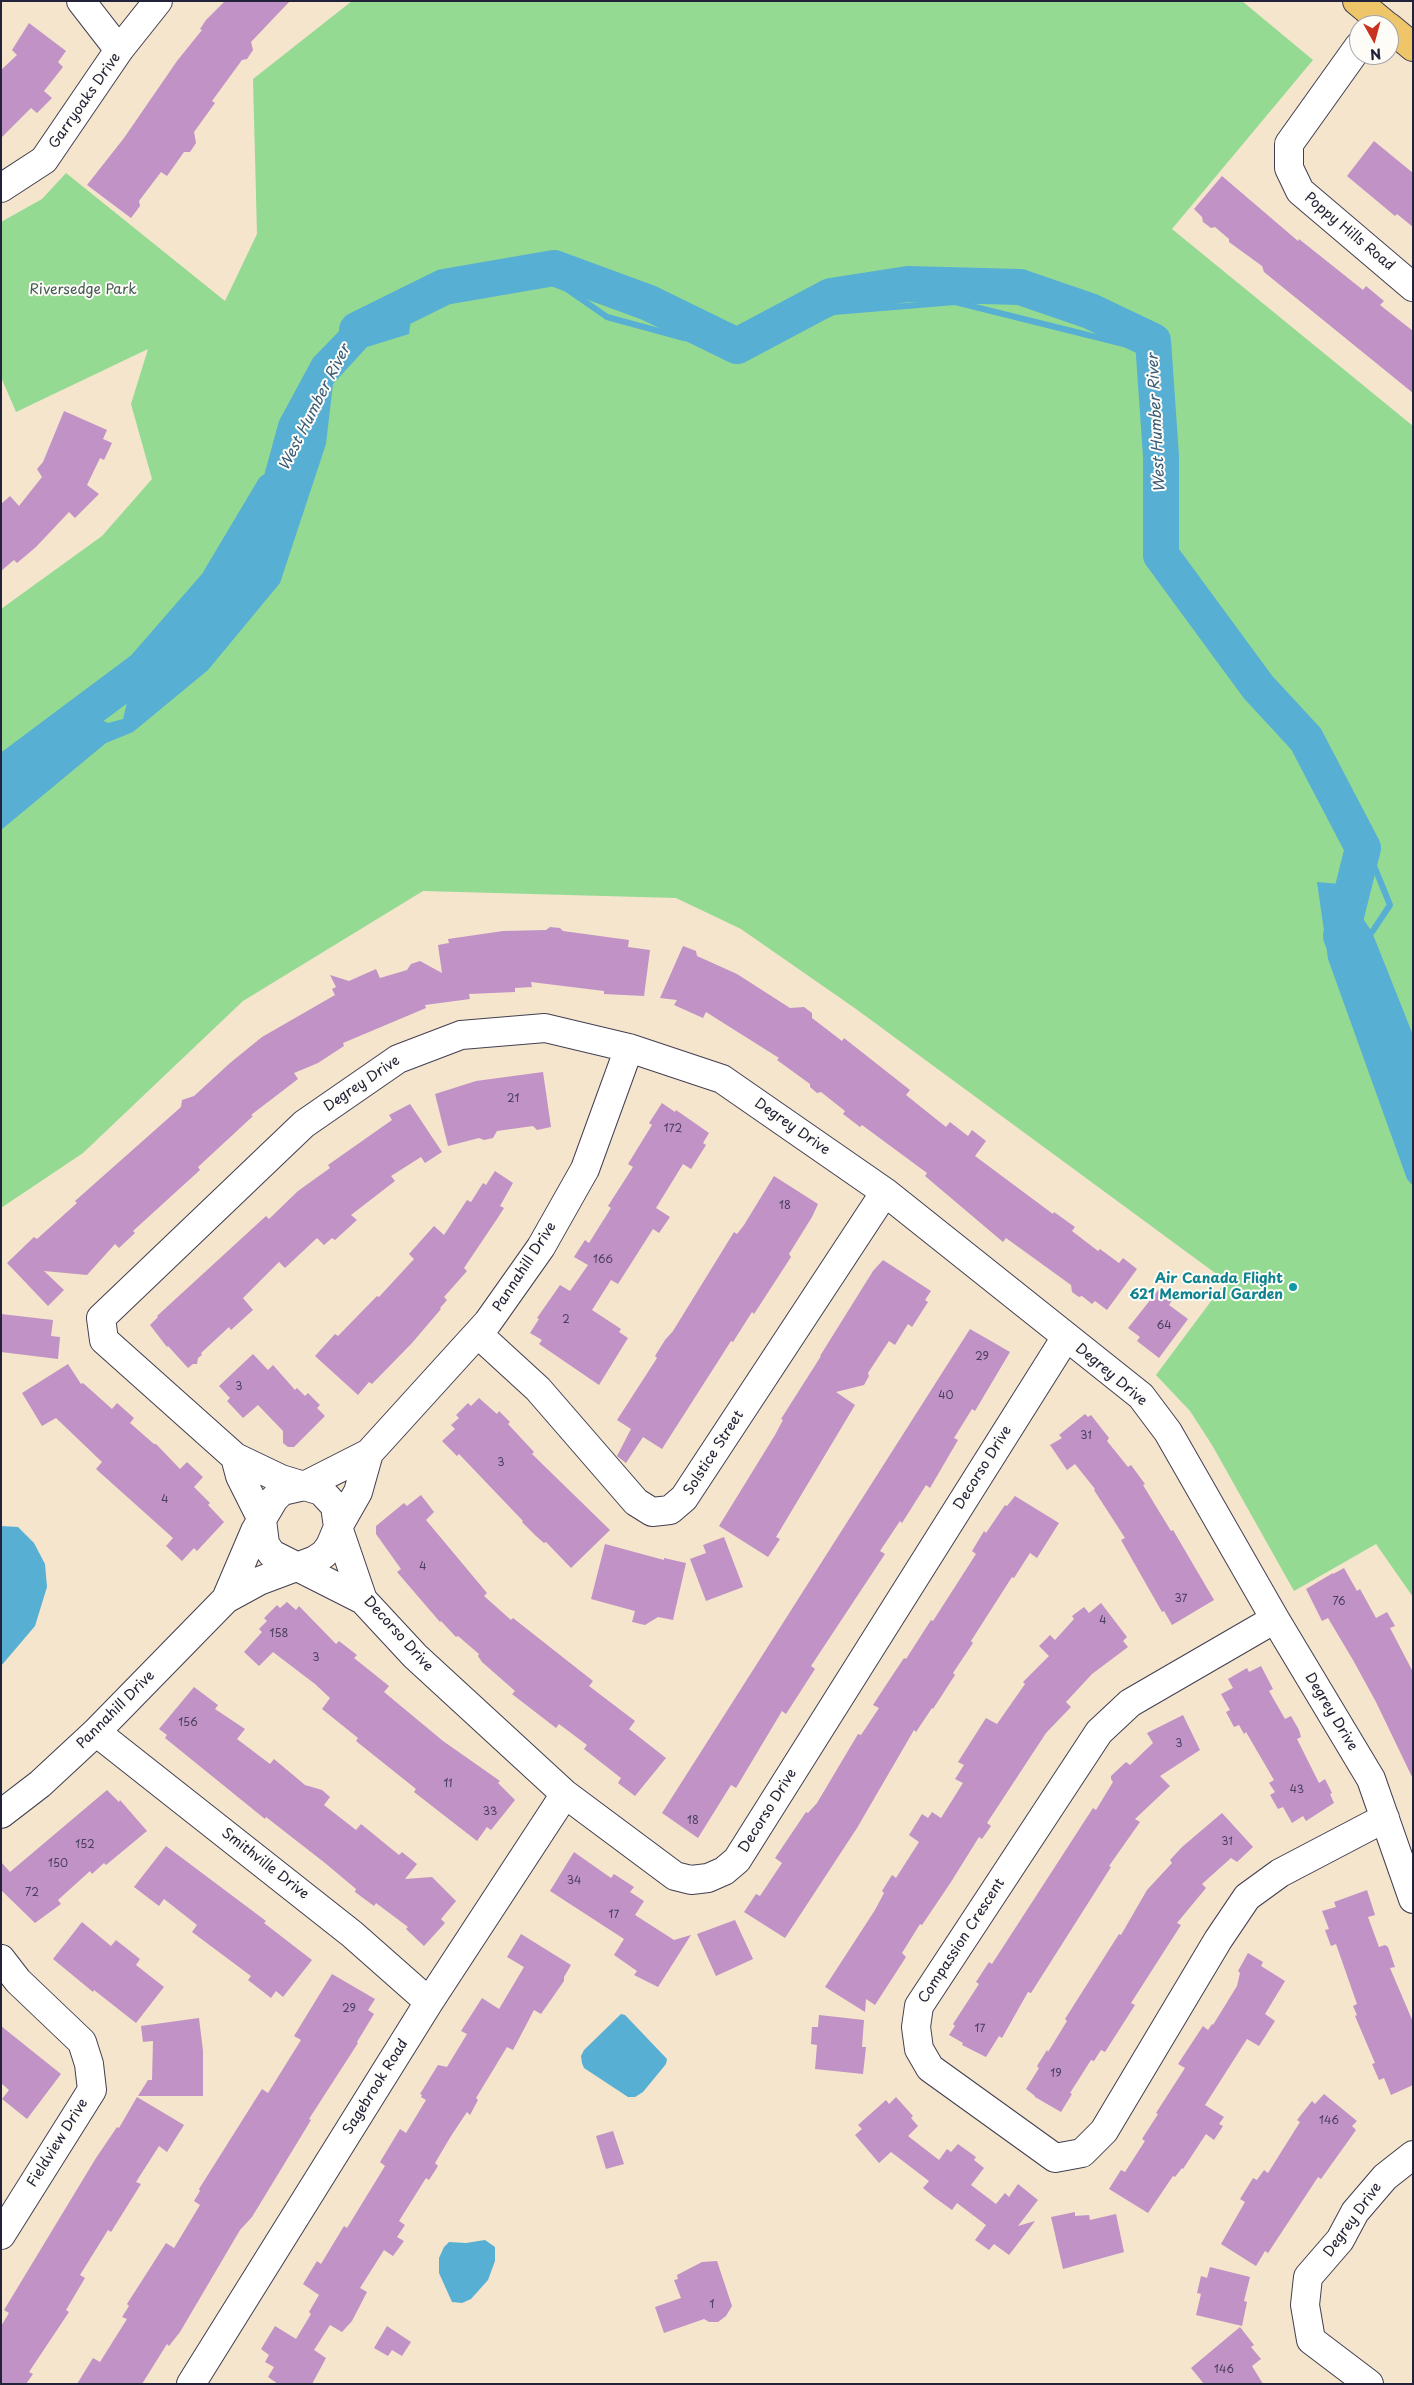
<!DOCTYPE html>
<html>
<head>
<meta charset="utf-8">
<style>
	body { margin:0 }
	#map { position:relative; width:1414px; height:2385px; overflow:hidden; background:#f4e5cc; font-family:"Playpen Sans",sans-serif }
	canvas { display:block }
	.frame { position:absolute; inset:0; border:2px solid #22223b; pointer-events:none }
	.north { position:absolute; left:1349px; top:15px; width:50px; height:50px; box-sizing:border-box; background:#fdfcf7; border:1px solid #a5a5ac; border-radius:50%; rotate:173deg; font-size:14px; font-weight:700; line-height:20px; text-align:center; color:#22223b }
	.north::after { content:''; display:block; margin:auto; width:18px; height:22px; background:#c8321e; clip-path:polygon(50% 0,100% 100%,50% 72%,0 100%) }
</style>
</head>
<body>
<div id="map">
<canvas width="1414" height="2385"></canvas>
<div class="frame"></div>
<div class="north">N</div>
</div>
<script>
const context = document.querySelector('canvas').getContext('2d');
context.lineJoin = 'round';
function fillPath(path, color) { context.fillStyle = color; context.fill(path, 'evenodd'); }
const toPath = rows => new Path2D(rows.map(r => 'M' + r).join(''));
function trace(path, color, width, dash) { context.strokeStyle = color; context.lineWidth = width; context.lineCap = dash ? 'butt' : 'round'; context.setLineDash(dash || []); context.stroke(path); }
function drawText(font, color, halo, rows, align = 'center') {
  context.font = font + ' "Playpen Sans",sans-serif'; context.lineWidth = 4; context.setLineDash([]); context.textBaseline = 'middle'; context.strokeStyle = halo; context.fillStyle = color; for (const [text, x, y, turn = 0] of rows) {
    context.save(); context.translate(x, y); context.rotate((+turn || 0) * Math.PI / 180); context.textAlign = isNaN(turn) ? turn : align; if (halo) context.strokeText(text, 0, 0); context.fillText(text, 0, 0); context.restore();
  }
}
fillPath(toPath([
	[352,1,1242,1,1313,60,1172,229,1413,426,1413,1597,1376,1544,1294,1591,1212,1445,1190,1411,1156,1375,1226,1281,856,1009,741,929,676,898,423,891,243,1001,83,1153,1,1208,1,609,102,536,152,479,131,404,148,349,16,412,1,377,1,222,42,199,66,173,225,301,257,234,253,79]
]), '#95da93');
fillPath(toPath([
	[395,306,412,311,409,334,367,347,333,384,326,444,280,583,208,670,133,732,106,743,1,830,1,790,91,715,108,723,123,719,130,690,188,642,237,574,279,421,313,358,349,321],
	[1317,882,1340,884,1372,932,1413,1035,1413,1186,1407,1179,1328,959],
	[1,1526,18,1527,34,1543,45,1564,47,1587,35,1626,1,1666],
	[621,2014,625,2015,667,2059,666,2064,643,2092,635,2097,628,2097,584,2068,582,2063,581,2056,584,2050],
	[485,2240,495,2247,495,2261,488,2280,471,2299,462,2303,452,2302,439,2273,439,2258,444,2247,449,2242,466,2243]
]), '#57afd4');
trace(toPath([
	[412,311,521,280,551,278,607,317,684,338,760,344,834,312,955,302,1140,348,1157,373,1166,421,1160,500,1172,574,1200,631,1260,696,1326,748,1390,905,1372,932]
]), '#57afd4', 6);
trace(toPath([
	[357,330,444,287,554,268,649,303,737,346,831,296,908,284,1020,287,1090,311,1153,341,1161,456,1161,555,1258,687,1306,739,1363,848,1341,936,1346,947],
	[1,775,143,669,217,584,273,490]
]), '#57afd4', 36);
fillPath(toPath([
	[225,1,290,1,251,42,253,50,247,59,242,60,212,101,215,103,194,132,196,143,190,152,184,152,167,176,161,172,139,201,140,206,131,218,87,185,124,138,177,61,202,30,200,29,206,20],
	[29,23,66,51,58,62,63,67,44,91,52,98,37,113,31,108,1,138,1,70,17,55,12,50],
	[1374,141,1413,173,1413,227,1397,214,1395,216,1347,176],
	[1222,176,1298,241,1299,239,1363,290,1366,286,1384,301,1380,305,1413,331,1413,393,1264,272,1262,266,1229,242,1229,239,1215,227,1211,228,1203,222,1202,217,1194,209],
	[64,411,107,430,103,439,112,443,104,460,100,458,87,485,99,494,75,518,69,512,36,547,17,563,14,560,1,571,1,504,10,496,19,506,42,477,37,469,43,462],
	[550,927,560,928,563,931,629,940,628,947,650,950,644,996,604,994,604,991,531,982,532,987,515,988,515,992,469,994,470,999,425,1005,426,1008,343,1043,344,1046,318,1063,294,1073,298,1079,251,1115,253,1116,198,1167,200,1170,133,1231,135,1233,119,1248,115,1244,87,1275,44,1271,64,1290,48,1306,7,1263,34,1237,37,1239,77,1203,75,1201,181,1107,182,1100,194,1096,230,1063,262,1037,335,995,332,989,336,987,330,975,349,981,376,969,380,978,407,970,411,964,420,961,442,973,438,945,449,943,448,939,503,931,546,930],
	[683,946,696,951,697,956,737,974,790,1008,804,1007,812,1013,812,1018,842,1041,844,1038,910,1090,906,1095,946,1127,950,1122,968,1136,972,1130,986,1141,975,1156,1053,1214,1054,1212,1075,1227,1072,1231,1098,1251,1100,1249,1119,1263,1123,1258,1137,1269,1107,1310,1095,1301,1092,1304,1082,1296,1079,1297,1072,1292,1071,1285,1006,1238,1003,1242,925,1176,927,1173,862,1125,860,1127,843,1114,845,1111,821,1092,817,1093,810,1087,810,1084,777,1060,779,1058,706,1012,703,1018,674,1005,677,1000,660,998],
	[543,1072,551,1127,537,1130,533,1126,497,1131,493,1138,484,1140,479,1138,448,1146,435,1094,476,1081],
	[662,1103,675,1112,676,1110,709,1133,703,1143,706,1145,691,1169,683,1164,656,1208,670,1217,659,1233,653,1229,618,1284,611,1280,592,1310,621,1329,619,1332,628,1338,599,1385,539,1344,542,1340,530,1333,539,1319,537,1318,560,1285,570,1291,588,1265,574,1257,585,1240,589,1243,611,1208,608,1206,633,1167,628,1164,652,1125,649,1123],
	[410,1104,442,1152,425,1163,421,1157,391,1176,395,1181,351,1215,357,1220,335,1240,332,1238,324,1245,317,1238,285,1268,279,1262,243,1298,253,1310,231,1330,229,1327,201,1353,202,1355,198,1358,197,1364,193,1364,188,1368,168,1346,167,1347,150,1325,158,1317,157,1316,266,1216,269,1219,298,1191,330,1168,328,1165,392,1120,389,1115],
	[495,1171,513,1183,500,1206,504,1208,497,1219,464,1268,467,1271,444,1297,447,1300,440,1308,441,1309,412,1343,372,1384,369,1382,358,1395,315,1356,335,1334,338,1336,377,1296,379,1297,414,1259,409,1254,434,1226,444,1235,467,1200,471,1202,483,1183,486,1185],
	[774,1176,818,1204,812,1217,789,1254,791,1257,754,1314,752,1312,733,1342,731,1341,662,1449,643,1437,626,1463,617,1456,631,1429,617,1420,657,1358,655,1356,665,1340,673,1331,734,1232,737,1234,744,1225],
	[883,1260,931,1291,925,1300,928,1302,912,1327,908,1324,895,1345,889,1341,868,1373,869,1376,864,1385,836,1392,855,1405,776,1537,780,1539,768,1557,719,1526,775,1435,783,1420,781,1419,821,1356,820,1356,873,1271],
	[1159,1289,1173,1299,1169,1305,1188,1319,1159,1358,1137,1341,1140,1337,1128,1328],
	[1,1314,53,1320,51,1336,60,1337,58,1359,1,1352],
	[970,1329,1010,1352,975,1411,972,1409,954,1438,958,1440,930,1488,926,1485,902,1523,900,1521,880,1551,885,1554,811,1666,815,1669,786,1714,782,1711,736,1788,731,1785,698,1838,662,1813],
	[253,1354,268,1370,273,1365,295,1390,297,1388,305,1396,308,1393,320,1405,317,1408,325,1416,294,1447,288,1447,283,1443,283,1431,258,1405,243,1418,227,1401,230,1398,219,1386],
	[68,1364,81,1384,83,1383,112,1409,117,1403,134,1418,130,1423,154,1444,156,1444,180,1469,187,1462,203,1477,194,1487,210,1503,208,1505,224,1522,197,1551,194,1548,182,1561,166,1546,173,1538,96,1469,102,1462,56,1418,42,1426,22,1393],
	[479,1398,497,1414,499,1411,510,1422,508,1424,534,1452,532,1454,610,1530,571,1568,546,1542,544,1543,536,1536,522,1522,523,1521,459,1454,457,1456,442,1441,455,1429,451,1425,459,1418,456,1415,468,1403,471,1406],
	[1085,1414,1088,1417,1091,1415,1109,1438,1107,1441,1128,1467,1131,1465,1145,1484,1143,1485,1171,1531,1173,1530,1214,1600,1172,1625,1164,1611,1162,1612,1121,1540,1125,1538,1094,1490,1095,1489,1075,1464,1067,1470,1050,1445,1062,1438,1059,1435],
	[421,1495,434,1512,426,1520,487,1593,484,1596,511,1620,513,1618,593,1681,589,1686,635,1721,629,1729,666,1758,635,1796,618,1783,621,1778,584,1749,587,1745,559,1724,556,1728,512,1694,515,1691,482,1662,478,1656,479,1654,458,1636,456,1637,441,1621,440,1622,397,1572,401,1569,376,1534,376,1526,404,1503,407,1506],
	[1015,1496,1059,1523,1037,1558,1030,1553,1014,1578,1012,1577,971,1641,973,1643,953,1673,955,1675,933,1709,932,1708,916,1732,914,1730,857,1828,785,1938,744,1912,756,1894,760,1896,782,1863,775,1858,806,1812,808,1813,817,1803,858,1734,861,1735,879,1708,873,1705,886,1685,904,1658,906,1659,931,1620,933,1621,976,1554,972,1551,984,1531,986,1533,1005,1505,1007,1506],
	[724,1537,743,1587,706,1601,690,1559,706,1553,703,1545],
	[605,1544,664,1560,664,1558,686,1563,673,1620,658,1617,645,1625,632,1622,635,1611,591,1599],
	[1344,1568,1357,1591,1360,1589,1376,1618,1387,1612,1395,1626,1390,1628,1413,1672,1413,1779,1376,1702,1353,1660,1328,1618,1322,1621,1306,1589,1333,1573,1333,1574],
	[287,1602,296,1610,299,1606,336,1644,339,1641,357,1655,354,1658,389,1686,384,1692,443,1741,500,1781,498,1783,515,1800,491,1830,487,1827,477,1841,414,1792,416,1789,356,1741,358,1738,322,1709,330,1698,315,1684,273,1652,259,1666,244,1652,262,1632,259,1629,267,1621,264,1618,277,1605,280,1608],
	[1101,1603,1127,1637,1123,1641,1128,1647,1092,1674,1066,1702,1071,1707,1046,1733,987,1823,991,1826,982,1839,979,1837,951,1882,922,1925,920,1924,902,1953,906,1957,875,2005,866,1999,865,2012,825,1987,875,1910,884,1893,882,1891,892,1875,896,1878,919,1842,909,1835,922,1814,928,1818,932,1812,941,1818,963,1783,955,1779,964,1765,958,1762,986,1718,997,1724,1025,1684,1023,1682,1049,1656,1039,1646,1050,1635,1055,1640,1074,1619,1072,1616,1084,1607,1089,1613],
	[1261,1666,1273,1689,1269,1691,1285,1719,1291,1716,1299,1730,1301,1737,1297,1739,1319,1783,1325,1779,1332,1793,1330,1794,1334,1803,1306,1821,1303,1816,1292,1823,1283,1807,1278,1809,1270,1795,1275,1792,1269,1783,1274,1780,1246,1732,1244,1734,1239,1725,1234,1727,1226,1712,1230,1710,1221,1694,1233,1688,1228,1679,1247,1668,1249,1672],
	[194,1687,218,1705,215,1709,245,1729,237,1739,270,1764,274,1759,305,1785,322,1790,330,1797,324,1805,356,1830,361,1824,399,1855,402,1852,417,1864,405,1879,432,1877,456,1901,441,1919,445,1923,424,1946,406,1929,408,1927,376,1903,374,1906,355,1892,356,1889,325,1863,266,1817,265,1819,165,1738,167,1735,159,1729],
	[1183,1715,1200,1750,1160,1776,1170,1786,1135,1819,1140,1822,1109,1866,1111,1867,1031,1993,1028,1992,1002,2038,999,2036,986,2057,962,2045,963,2043,949,2035,955,2026,953,2024,979,1984,976,1982,989,1962,992,1964,1093,1808,1096,1810,1113,1782,1111,1779,1111,1776,1126,1762,1130,1765,1153,1743,1147,1733],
	[107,1790,119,1802,120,1800,147,1831,106,1865,104,1863,92,1874,90,1871,58,1900,61,1904,35,1923,1,1890,1,1862,10,1872],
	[1222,1813,1253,1847,1237,1862,1231,1858,1202,1884,1206,1888,1177,1923,1181,1925,1131,2003,1135,2005,1105,2052,1101,2050,1094,2061,1091,2060,1070,2093,1072,2094,1061,2112,1035,2097,1035,2096,1026,2089,1039,2068,1037,2066,1047,2050,1048,2052,1067,2021,1065,2019,1119,1934,1121,1935,1147,1890,1172,1863,1170,1860,1182,1847],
	[166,1846,266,1921,264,1923,312,1960,283,1997,276,1991,271,1998,248,1980,251,1976,192,1932,197,1925,164,1899,159,1906,134,1887],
	[574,1852,611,1878,614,1874,634,1887,630,1892,644,1901,635,1915,674,1940,691,1935,658,1987,634,1975,637,1971,614,1955,624,1939,550,1891],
	[1367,1890,1375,1915,1368,1917,1379,1947,1385,1945,1388,1947,1395,1967,1390,1968,1413,2022,1413,2085,1391,2095,1384,2078,1379,2080,1372,2064,1375,2063,1355,2016,1357,2015,1353,2006,1357,2004,1336,1944,1331,1946,1325,1930,1329,1929,1322,1911,1336,1907,1334,1902],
	[735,1920,753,1959,716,1976,697,1934],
	[82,1922,111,1946,116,1940,140,1959,136,1965,164,1987,136,2023,94,1990,93,1992,53,1959],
	[521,1934,571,1965,564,1977,564,1981,541,2014,534,2010,513,2050,507,2047,476,2098,478,2100,470,2115,467,2112,451,2136,435,2163,438,2166,429,2180,426,2178,399,2221,405,2225,397,2237,404,2241,393,2256,384,2250,360,2288,367,2292,352,2321,342,2332,330,2325,314,2350,326,2358,312,2384,278,2384,268,2377,274,2367,265,2362,269,2355,261,2349,275,2326,296,2339,311,2314,309,2312,319,2295,303,2284,317,2261,321,2264,344,2226,347,2228,385,2166,380,2162,400,2129,406,2133,426,2100,421,2097,422,2095,420,2094,438,2065,447,2067,467,2034,461,2031,482,1998,499,2009,524,1967,507,1957],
	[1248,1953,1263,1962,1261,1966,1285,1981,1265,2014,1275,2021,1259,2046,1247,2039,1205,2105,1224,2117,1219,2124,1223,2126,1214,2140,1206,2134,1183,2169,1182,2168,1175,2177,1173,2176,1148,2213,1109,2189,1121,2170,1125,2172,1145,2141,1142,2139,1158,2114,1156,2113,1185,2068,1178,2064,1203,2026,1208,2030,1212,2024,1213,2025,1237,1986,1240,1973,1238,1971],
	[332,1974,375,1999,368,2010,374,2014,357,2042,358,2043,309,2119,311,2120,252,2217,240,2230,180,2332,169,2346,167,2344,142,2384,77,2384,93,2358,100,2362,127,2319,122,2317,129,2306,127,2304,166,2243,174,2248,200,2205,194,2201,200,2191,199,2189,262,2089,268,2093,301,2040,294,2036],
	[819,2015,864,2020,862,2047,866,2047,863,2074,815,2069,817,2045,811,2044,812,2027,818,2027],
	[199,2018,203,2051,203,2096,138,2096,148,2080,152,2080,153,2041,143,2042,141,2026],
	[1,2026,61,2074,27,2119,2,2099,9,2090,1,2083],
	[1324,2094,1357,2121,1352,2126,1356,2130,1321,2179,1318,2177,1268,2253,1265,2251,1256,2266,1221,2244,1245,2202,1240,2199,1253,2178,1257,2180,1264,2170,1268,2173,1300,2122,1297,2120,1312,2101,1315,2104],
	[137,2097,184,2125,167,2152,159,2146,136,2182,141,2184,111,2232,108,2230,80,2275,85,2278,66,2310,69,2312,29,2372,33,2374,26,2384,1,2384,1,2326,9,2313,4,2310,96,2158,117,2127,119,2128],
	[896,2097,913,2116,911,2118,918,2126,908,2136,939,2160,947,2149,951,2152,958,2144,976,2157,974,2160,984,2168,971,2185,996,2204,1005,2193,1009,2197,1018,2184,1038,2200,1018,2226,1035,2221,1009,2255,994,2244,989,2250,975,2240,986,2225,957,2203,952,2210,934,2197,923,2188,929,2181,891,2152,879,2163,855,2135,862,2129,858,2125,886,2100,889,2104],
	[613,2131,624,2164,606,2169,596,2136],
	[1075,2212,1075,2216,1089,2215,1090,2220,1116,2214,1124,2252,1063,2269,1051,2217],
	[717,2261,732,2306,726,2316,718,2322,709,2322,704,2319,664,2333,655,2307,681,2298,674,2280,678,2279,677,2275,702,2262],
	[1210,2267,1250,2277,1244,2301,1247,2302,1242,2326,1196,2315,1201,2294,1197,2293,1201,2276,1207,2278],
	[387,2326,411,2342,402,2356,392,2350,388,2356,374,2348],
	[1240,2327,1254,2345,1251,2347,1261,2359,1252,2366,1263,2384,1204,2384,1191,2368]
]), '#c092c6');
const minor = toPath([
	[81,1,119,50],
	[1359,46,1289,144,1289,168,1300,191,1413,287],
	[1,188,44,160,119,50,158,1],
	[478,1334,538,1389,636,1502,652,1512,670,1510,684,1498,885,1192],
	[1066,1337,737,1860,724,1871,708,1878,691,1880,675,1876,565,1794,415,1656,363,1600,338,1527,335,1506,321,1491,281,1479,235,1457,104,1340,101,1318,304,1124,398,1059,461,1035,545,1028,629,1048,722,1079,885,1192,1141,1396,1168,1432,1275,1619,1371,1779,1413,1899],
	[235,1457,240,1476,262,1520,265,1544,272,1554,363,1600],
	[226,1599,255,1531,274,1499,282,1491,304,1486,369,1453,488,1322,541,1247,585,1169,629,1048],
	[1275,1619,1130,1703,1099,1732,919,2006,916,2027,919,2049,930,2068,1055,2158,1082,2153,1104,2131,1218,1940,1247,1897,1280,1873,1385,1818],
	[96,1732,352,1934,429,2002],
	[1,1814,40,1784,96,1732,226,1599,259,1581,315,1560,324,1554,330,1546,338,1527,358,1492,369,1453],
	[1,1959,18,1981,82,2042,89,2064,92,2090,1,2235],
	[191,2384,429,2002,565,1794],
	[1369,2384,1311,2340,1305,2305,1308,2277,1340,2240,1355,2212,1385,2177,1413,2155]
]);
const major = toPath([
	[1357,1,1386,25],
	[1389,27,1413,47]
]);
trace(minor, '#423f51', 30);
trace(major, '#423f51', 30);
trace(minor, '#fff', 28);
trace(major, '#eec569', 28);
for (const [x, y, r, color] of [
	[1293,1287,5,"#0f9aa8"]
]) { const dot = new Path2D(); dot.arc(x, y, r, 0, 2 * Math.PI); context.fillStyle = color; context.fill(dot); trace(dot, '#fdfcf7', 2); }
drawText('11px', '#4a3e5e', null, [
	["21",513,1099],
	["172",673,1129],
	["18",785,1206],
	["166",603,1260],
	["2",566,1320],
	["64",1164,1326],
	["29",982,1357],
	["3",239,1387],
	["40",946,1396],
	["31",1086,1436],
	["3",501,1463],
	["4",165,1500],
	["4",423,1567],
	["37",1181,1599],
	["76",1339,1602],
	["4",1103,1621],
	["158",279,1634],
	["3",316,1658],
	["156",188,1723],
	["3",1179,1744],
	["11",448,1784],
	["43",1297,1790],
	["33",490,1812],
	["18",693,1821],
	["31",1227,1842],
	["152",85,1845],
	["150",58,1864],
	["34",574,1881],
	["72",32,1893],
	["17",614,1915],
	["29",349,2009],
	["17",980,2029],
	["19",1056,2074],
	["146",1329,2121],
	["1",712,2305],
	["146",1224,2370]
]);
drawText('14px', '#22223b', '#fdfcf7', [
	["Garryoaks Drive",85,101,-55],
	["Poppy Hills Road",1349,232,40],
	["Degrey Drive",362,1084,-34],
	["Degrey Drive",792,1127,35],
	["Pannahill Drive",525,1267,-57],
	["Degrey Drive",1111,1375,40],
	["Solstice Street",714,1453,-57],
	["Decorso Drive",983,1468,-58],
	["Decorso Drive",398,1634,48],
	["Pannahill Drive",116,1710,-45],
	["Degrey Drive",1331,1712,59],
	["Decorso Drive",768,1811,-58],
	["Smithville Drive",265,1864,38],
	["Compassion Crescent",962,1941,-57],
	["Sagebrook Road",376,2087,-58],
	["Fieldview Drive",58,2143,-58],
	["Degrey Drive",1353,2220,-54]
]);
drawText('14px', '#445955', '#fdfcf7', [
	["Riversedge Park",83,290]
]);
drawText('bold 14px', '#0d838f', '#fdfcf7', [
	["Air Canada Flight",1283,1279],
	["621 Memorial Garden",1283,1295]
], 'right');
drawText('italic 15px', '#375a78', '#fdfcf7', [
	["West Humber River",315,408,-63],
	["West Humber River",1157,423,-93]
]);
</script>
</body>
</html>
